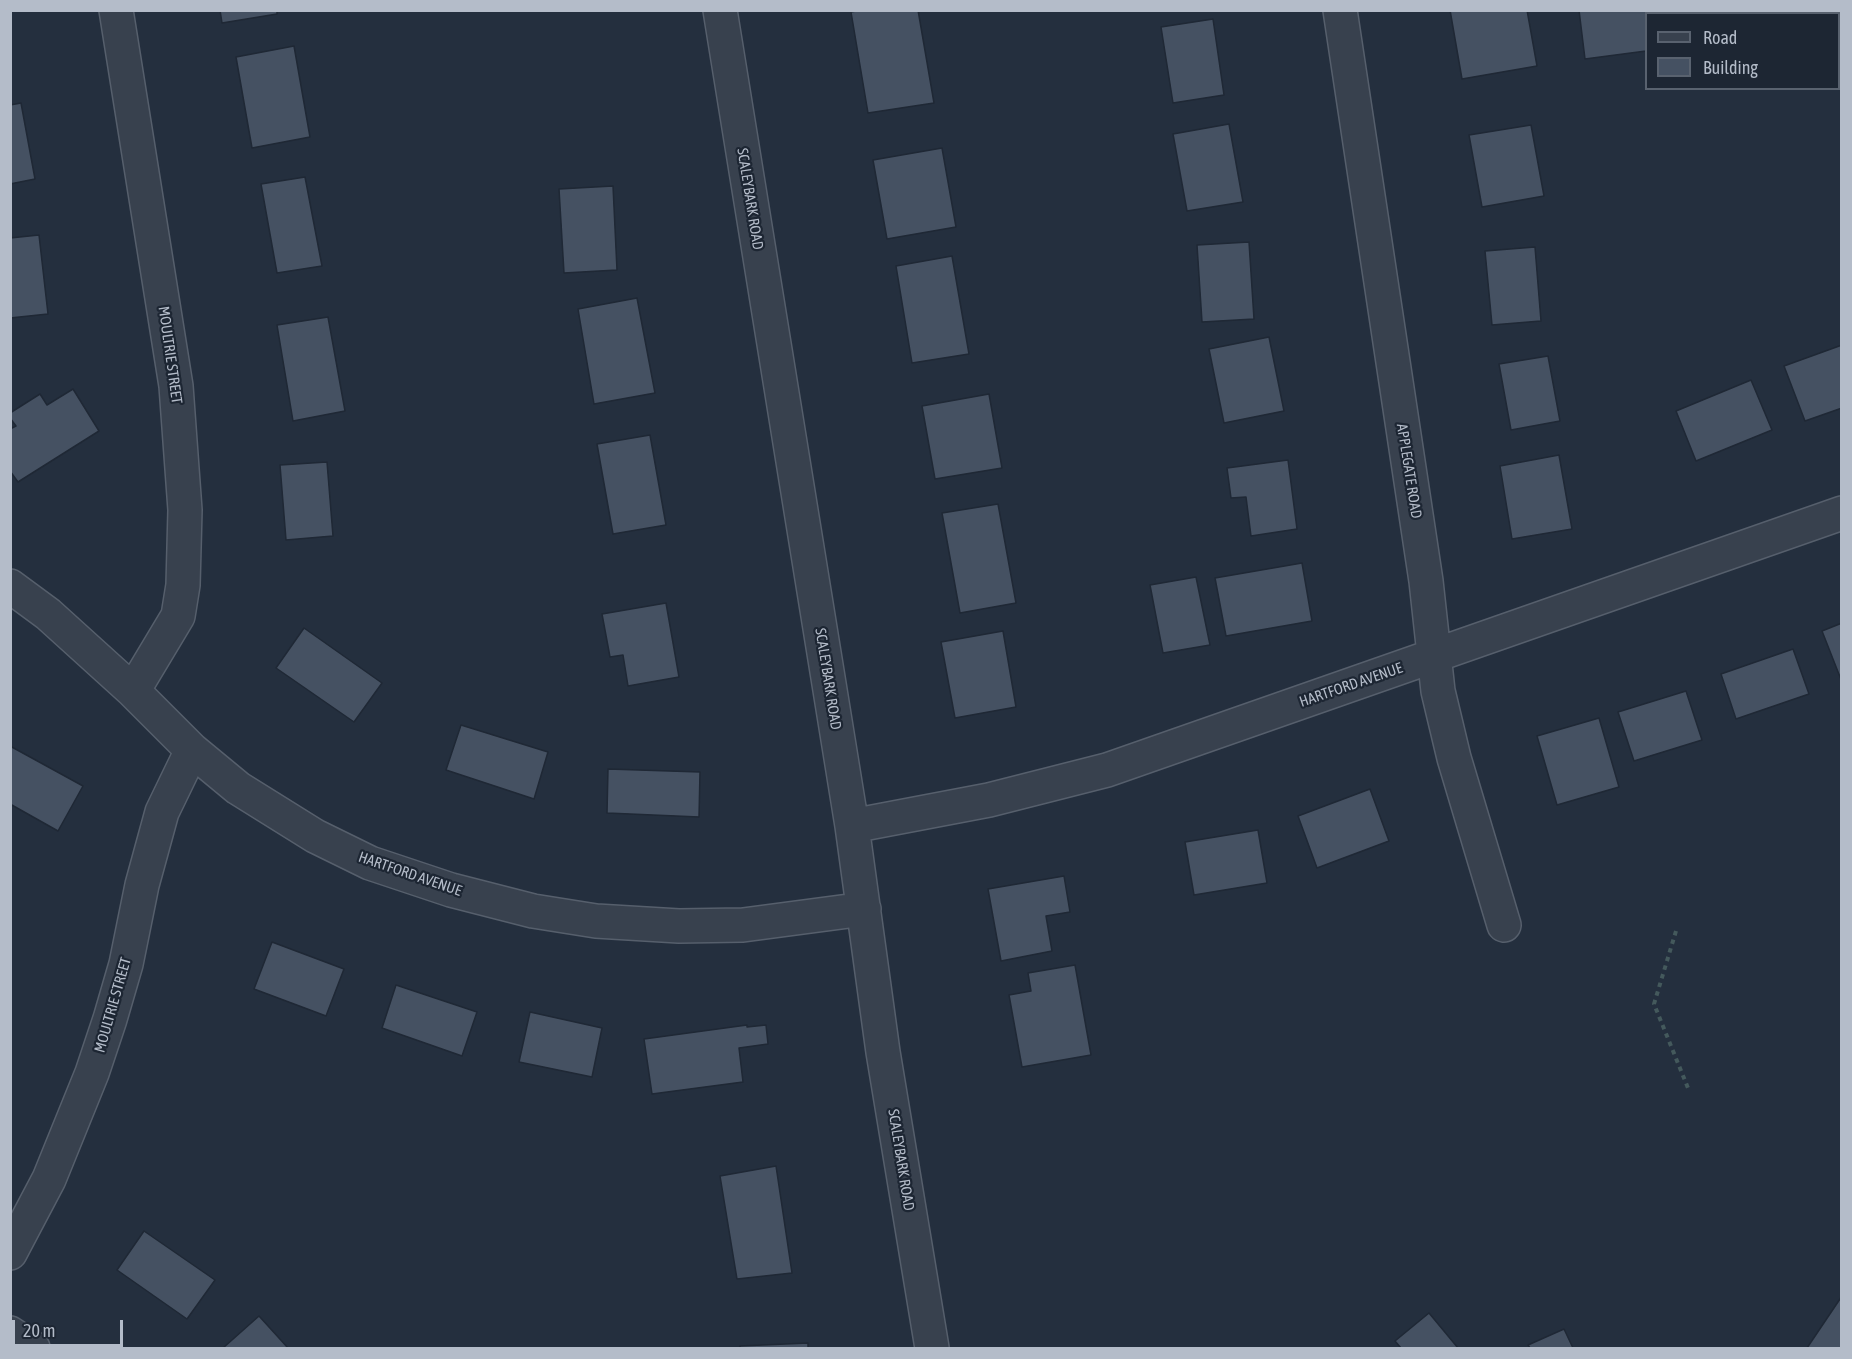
<!DOCTYPE html>
<html>
<head>
<meta charset="utf-8">
<style>
	body { margin:0 }
	#map { position:relative; width:1852px; height:1359px; overflow:hidden; background:#242f3e; font-family:"Asap Condensed",sans-serif }
	canvas { display:block }
	.frame { position:absolute; inset:0; border:12px solid #b4bcc9; pointer-events:none }
	.legend { position:absolute; left:1645px; top:12px; width:195px; height:78px; box-sizing:border-box; background:#1d2633; border:2px solid #59626f; margin:0; padding:8px 10px; list-style:none; font-size:18px; color:#b4bcc9 }
	.legend li { display:flex; align-items:center; gap:12px; height:30px }
	.legend b { width:30px; border:2px solid #59626f }
	.scale { position:absolute; left:12px; top:1320px; width:111px; height:27px; box-sizing:border-box; border:3px solid #b4bcc9; border-top:0; padding-left:8px; font-size:18px; line-height:21px; white-space:nowrap; color:#b4bcc9; -webkit-text-stroke:4px #1d2633; paint-order:stroke }
</style>
</head>
<body>
<div id="map">
<canvas width="1852" height="1359"></canvas>
<div class="frame"></div>
<ul class="legend">
<li><b style="height:8px;background:#38414e"></b>Road</li>
<li><b style="height:16px;background:#455162"></b>Building</li>
</ul>
<div class="scale">20 m</div>
</div>
<script>
const context = document.querySelector('canvas').getContext('2d');
context.lineJoin = 'round';
function fillPath(path, color) { context.fillStyle = color; context.fill(path, 'evenodd'); }
const toPath = rows => new Path2D(rows.map(r => 'M' + r).join(''));
function trace(path, color, width, dash) { context.strokeStyle = color; context.lineWidth = width; context.lineCap = dash ? 'butt' : 'round'; context.setLineDash(dash || []); context.stroke(path); }
function drawText(font, color, halo, rows, align = 'center') {
  context.font = font + ' "Asap Condensed",sans-serif'; context.lineWidth = 4.5; context.setLineDash([]); context.textBaseline = 'middle'; context.strokeStyle = halo; context.fillStyle = color; for (const [text, x, y, turn = 0] of rows) {
    context.save(); context.translate(x, y); context.rotate((+turn || 0) * Math.PI / 180); context.textAlign = isNaN(turn) ? turn : align; if (halo) context.strokeText(text, 0, 0); context.fillText(text, 0, 0); context.restore();
  }
}
const building = toPath([
	[220,10,277,10,277,14,222,23,220,10],
	[861,10,918,10,934,103,868,113,851,12,861,10],
	[1450,10,1527,10,1537,66,1462,79,1450,10],
	[1579,10,1646,10,1646,51,1585,59,1579,10],
	[1677,10,1752,10,1753,14,1678,14,1677,10],
	[1213,19,1224,95,1173,103,1161,27,1213,19],
	[294,46,310,137,252,148,236,57,294,46],
	[21,103,35,179,10,184,10,105,21,103],
	[1229,124,1243,202,1187,211,1173,134,1229,124],
	[1531,125,1544,196,1482,207,1469,135,1531,125],
	[942,148,956,227,887,239,873,160,942,148],
	[305,177,322,266,277,273,261,184,305,177],
	[613,186,617,270,564,273,559,189,613,186],
	[39,235,48,314,10,318,10,238,39,235],
	[1249,242,1254,319,1202,322,1197,245,1249,242],
	[1535,247,1541,321,1492,325,1485,251,1535,247],
	[952,256,969,354,912,363,896,266,952,256],
	[637,298,655,393,594,404,578,309,637,298],
	[328,317,345,411,293,421,277,325,328,317],
	[1269,337,1284,411,1224,423,1209,349,1269,337],
	[1842,345,1842,408,1805,421,1784,366,1842,345],
	[1548,356,1560,421,1511,430,1499,364,1548,356],
	[1751,380,1772,430,1696,461,1676,411,1751,380],
	[73,389,99,431,18,482,10,471,10,429,16,426,10,418,10,413,40,394,47,405,73,389],
	[989,394,1002,468,935,479,922,406,989,394],
	[650,435,666,525,613,534,597,444,650,435],
	[1559,455,1572,529,1512,539,1500,466,1559,455],
	[1288,460,1297,529,1251,536,1246,497,1231,498,1227,468,1288,460],
	[327,462,333,536,286,540,280,465,327,462],
	[998,504,1016,603,960,613,942,513,998,504],
	[1302,563,1312,621,1226,636,1215,578,1302,563],
	[1196,577,1210,645,1163,653,1150,585,1196,577],
	[666,603,679,677,628,686,623,655,610,657,602,614,666,603],
	[1842,623,1842,682,1822,631,1842,623],
	[304,628,382,683,354,722,276,668,304,628],
	[1003,631,1016,707,955,718,941,642,1003,631],
	[1793,649,1809,694,1736,719,1721,674,1793,649],
	[1686,691,1702,740,1634,761,1618,712,1686,691],
	[1599,718,1619,787,1557,805,1537,736,1599,718],
	[461,725,548,752,534,799,446,770,461,725],
	[10,746,83,786,58,831,10,804,10,746],
	[608,769,700,772,699,817,607,813,608,769],
	[1370,789,1389,841,1317,868,1298,816,1370,789],
	[1258,830,1267,883,1194,895,1185,842,1258,830],
	[1064,876,1070,912,1046,916,1052,951,1001,961,988,889,1064,876],
	[272,942,344,969,326,1016,254,989,272,942],
	[1075,965,1091,1055,1022,1067,1009,995,1031,991,1028,973,1075,965],
	[396,985,477,1012,462,1056,382,1028,396,985],
	[530,1012,602,1028,592,1077,519,1062,530,1012],
	[747,1025,747,1027,766,1025,768,1044,739,1048,743,1082,652,1094,644,1039,747,1025],
	[776,1166,792,1273,737,1279,720,1176,776,1166],
	[144,1231,215,1280,187,1319,117,1270,144,1231],
	[1842,1296,1842,1348,1807,1348,1842,1296],
	[1429,1313,1458,1348,1401,1348,1395,1341,1429,1313],
	[259,1316,288,1348,223,1348,259,1316],
	[1564,1329,1573,1348,1530,1348,1528,1345,1564,1329],
	[808,1343,808,1348,740,1348,740,1346,808,1343]
]);
fillPath(building, '#455162');
trace(building, '#1f2835', 1.5);
const minor = toPath([
	[116,10,176,386,185,510,183,585,178,616,133,691],
	[720,10,852,826,883,1052,932,1348],
	[1340,10,1426,581,1438,691,1454,758,1504,925],
	[10,586,48,614,133,691,192,750,238,788,315,836,370,863,451,890,533,911,596,921,679,926,743,925,864,909],
	[852,826,989,800,1107,770,1842,513],
	[10,1253,49,1179,92,1073,110,1019,126,964,142,885,162,812,192,750],
	[10,1333,33,1348]
]);
trace(minor, '#565f6c', 36);
trace(toPath([
	[1676,931,1654,1004,1688,1088]
]), '#44595c', 4, [4.5, 4.5]);
trace(minor, '#38414e', 33);
drawText('15px', '#b4bcc9', '#1d2633', [
	["SCALEYBARK ROAD",750,199,81],
	["MOULTRIE STREET",170,355,82],
	["APPLEGATE ROAD",1409,471,81],
	["SCALEYBARK ROAD",828,679,81],
	["HARTFORD AVENUE",1351,685,-19],
	["HARTFORD AVENUE",410,874,19],
	["MOULTRIE STREET",113,1005,-74],
	["SCALEYBARK ROAD",901,1160,81]
]);
</script>
</body>
</html>
